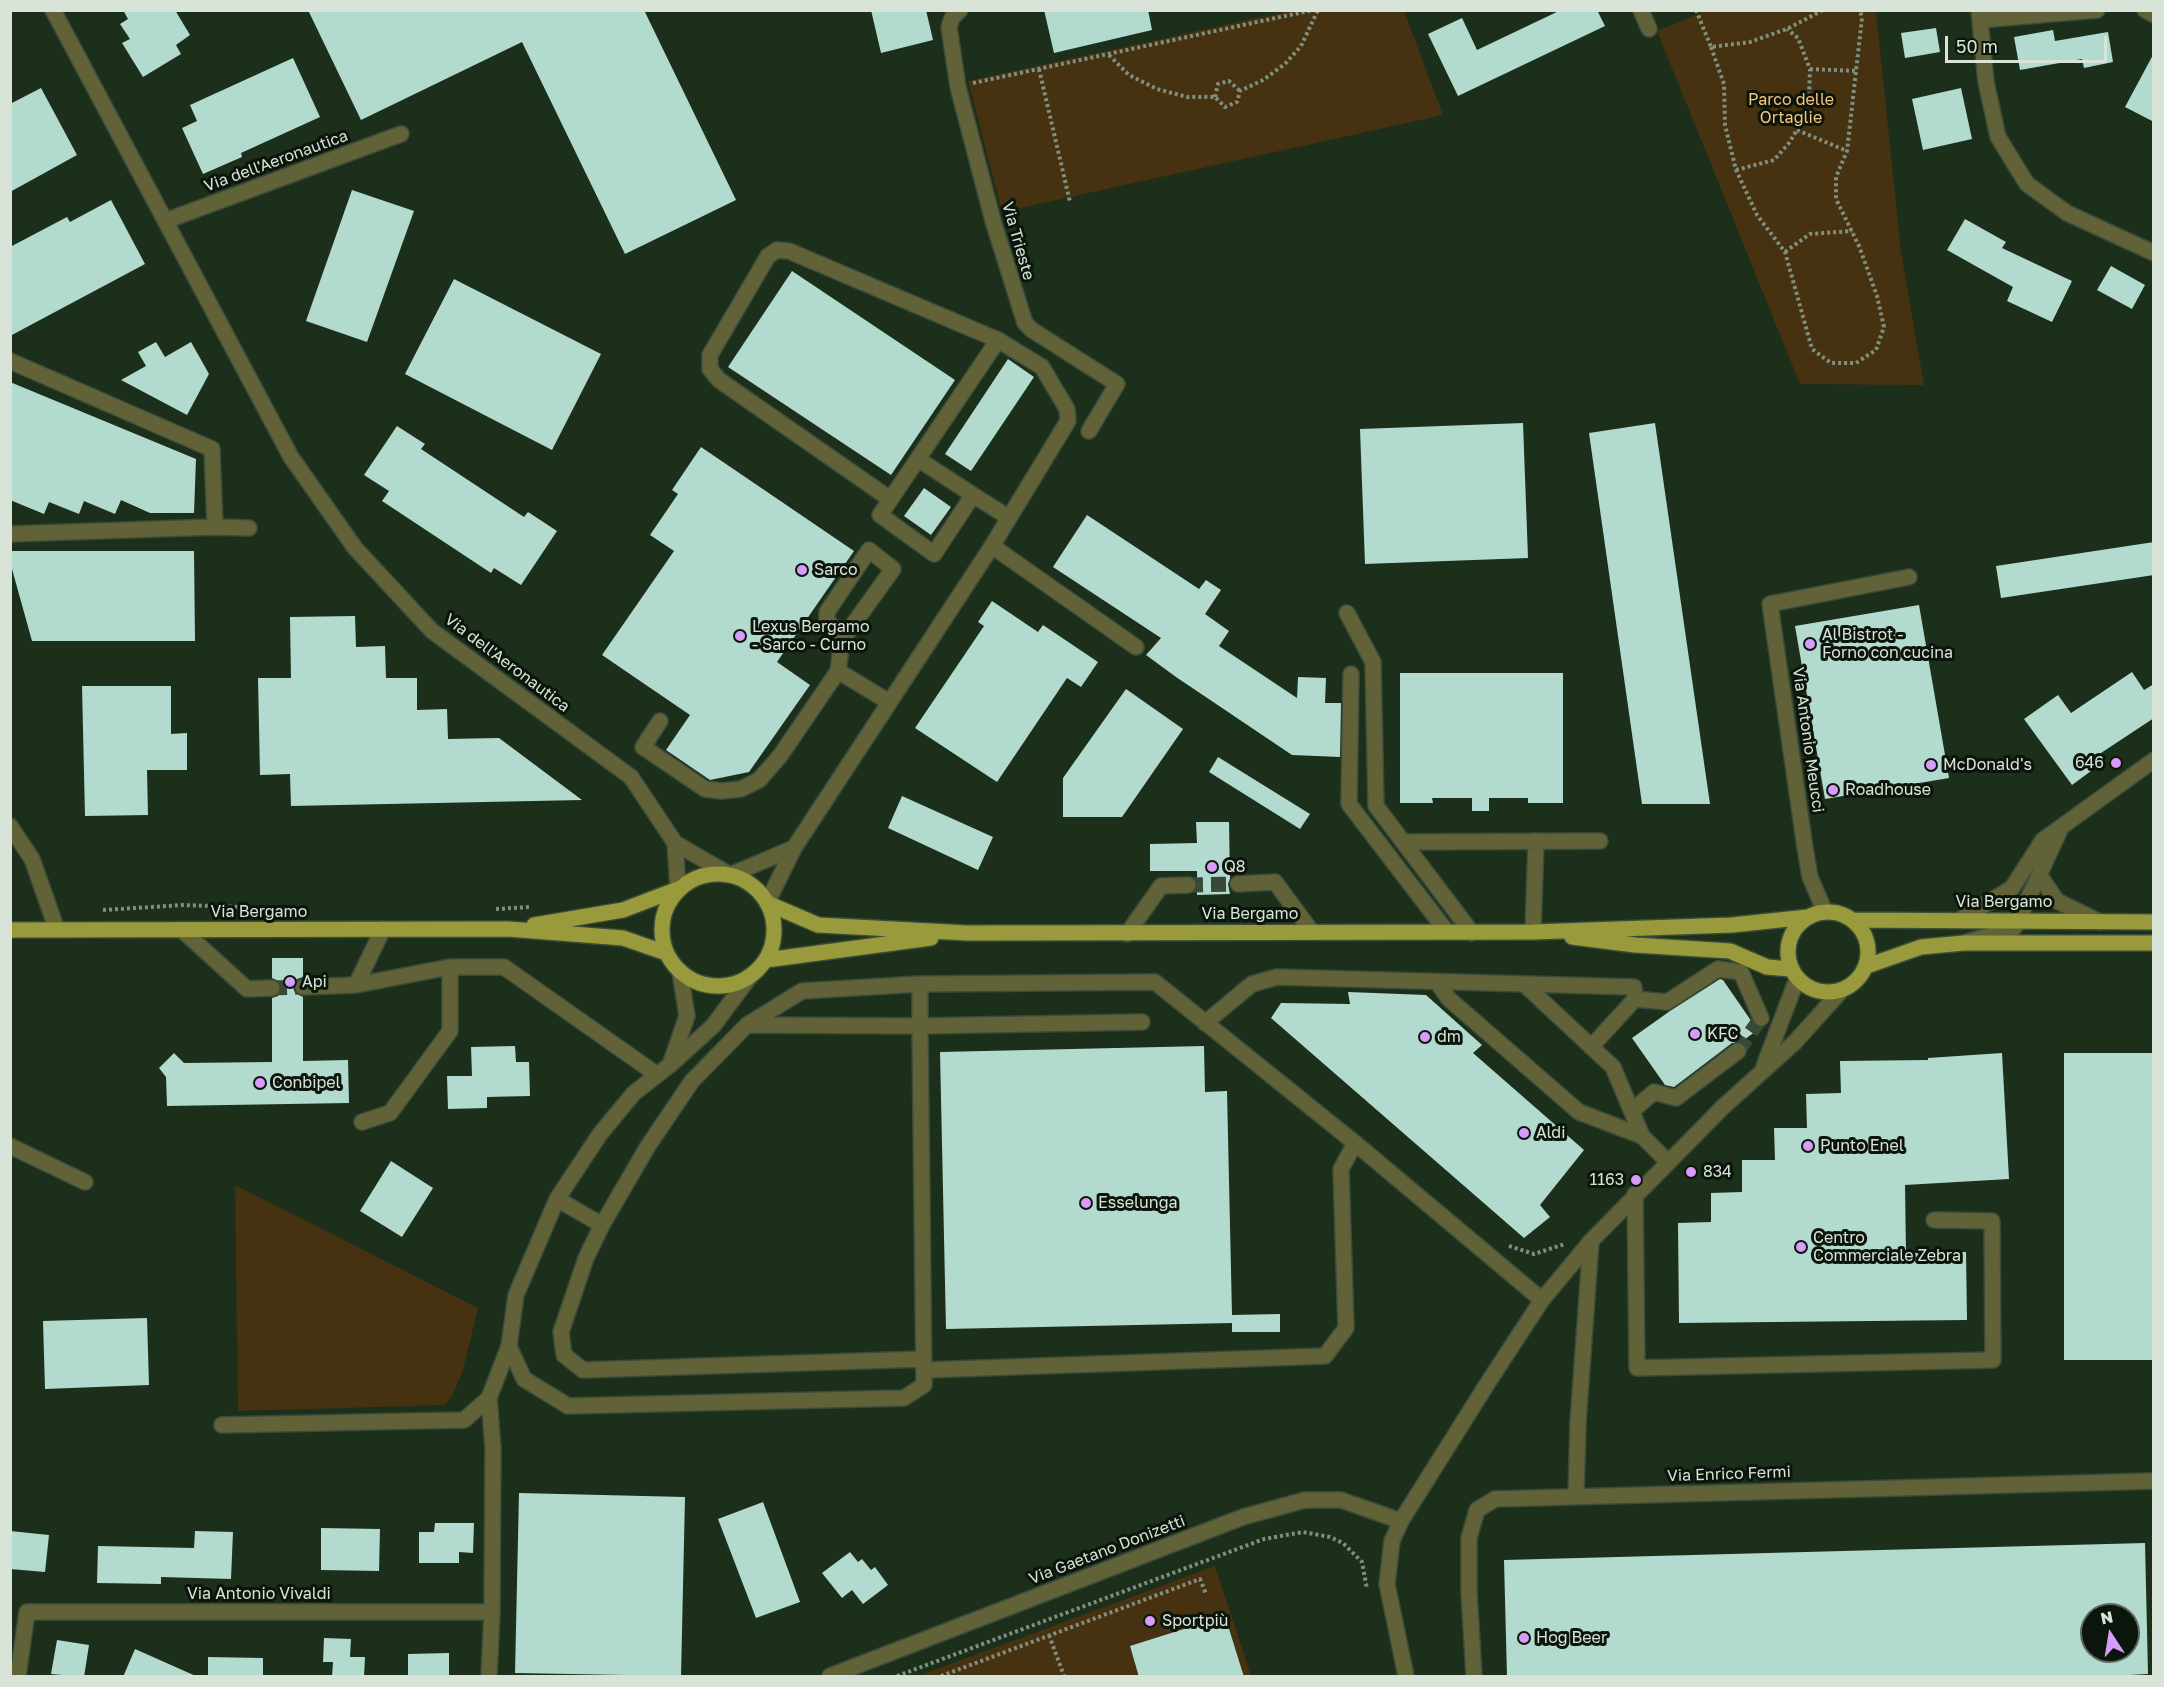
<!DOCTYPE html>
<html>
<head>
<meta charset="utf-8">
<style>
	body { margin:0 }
	#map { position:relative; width:2164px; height:1687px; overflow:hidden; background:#1c2f1b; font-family:"Golos Text",sans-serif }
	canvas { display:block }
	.frame { position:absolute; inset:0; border:12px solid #d7e4d7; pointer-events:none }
	.north { position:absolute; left:2080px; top:1603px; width:60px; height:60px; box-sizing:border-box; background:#0c150c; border:2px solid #5d685d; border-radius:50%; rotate:348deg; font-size:16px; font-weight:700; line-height:24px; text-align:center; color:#d7e4d7 }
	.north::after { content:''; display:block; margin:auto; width:21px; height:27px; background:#d79bf9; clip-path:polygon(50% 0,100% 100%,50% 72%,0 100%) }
	.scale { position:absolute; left:1945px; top:36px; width:162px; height:27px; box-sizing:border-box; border:3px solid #d7e4d7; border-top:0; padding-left:8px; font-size:18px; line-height:21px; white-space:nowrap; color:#d7e4d7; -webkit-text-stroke:4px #0c150c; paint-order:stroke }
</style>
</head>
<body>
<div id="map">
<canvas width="2164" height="1687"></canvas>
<div class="frame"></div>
<div class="north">N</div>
<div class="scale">50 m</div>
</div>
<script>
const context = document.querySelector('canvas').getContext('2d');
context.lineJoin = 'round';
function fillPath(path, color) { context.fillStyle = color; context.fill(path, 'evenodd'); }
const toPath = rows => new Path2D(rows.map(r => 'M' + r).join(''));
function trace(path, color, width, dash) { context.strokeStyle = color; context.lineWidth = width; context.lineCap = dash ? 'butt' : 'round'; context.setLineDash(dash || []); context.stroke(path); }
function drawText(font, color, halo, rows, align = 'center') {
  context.font = font + ' "Golos Text",sans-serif'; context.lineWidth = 6; context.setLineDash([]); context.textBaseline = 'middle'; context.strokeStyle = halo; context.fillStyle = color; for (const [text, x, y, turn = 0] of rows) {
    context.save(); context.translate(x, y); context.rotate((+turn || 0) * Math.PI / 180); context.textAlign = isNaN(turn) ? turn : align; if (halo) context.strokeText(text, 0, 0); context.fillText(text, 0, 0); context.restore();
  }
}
fillPath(toPath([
	[1289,11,1404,11,1443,115,1002,212,968,81],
	[1705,11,1876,11,1901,252,1924,385,1800,384,1657,31],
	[235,1185,478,1308,463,1370,454,1392,445,1405,238,1411],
	[1215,1566,1251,1676,918,1676]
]), '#463111');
fillPath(toPath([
	[123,10,175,10,190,35,176,45,181,54,143,77,122,43,130,39,120,24,128,19],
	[308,10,644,10,736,200,625,254,522,42,361,120],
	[871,10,926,10,933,40,881,53],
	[1044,10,1148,10,1152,30,1054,53],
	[1561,10,1597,10,1605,26,1458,96,1428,34,1462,18,1477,50],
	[1936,28,1940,52,1905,58,1901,33],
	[2053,30,2055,41,2108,32,2113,62,2084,68,2082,59,2020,70,2014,37],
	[2154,53,2154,122,2125,107],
	[293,58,320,117,241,153,242,157,203,174,182,128,197,121,190,105],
	[41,88,77,155,10,192,10,104],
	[1961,88,1972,139,1923,150,1912,99],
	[352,190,414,211,367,342,306,321],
	[111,200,145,264,10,336,10,247,67,217,70,222],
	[1965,219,2006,242,2002,248,2072,281,2052,322,2007,301,2013,287,1947,250],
	[2111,266,2145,285,2132,309,2097,290],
	[792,271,955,380,891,475,728,367],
	[454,279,601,354,552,450,405,374],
	[156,342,165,357,191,342,209,374,187,415,121,380,146,366,138,352],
	[1008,359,1034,377,971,471,945,454],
	[10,382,196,459,194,513,150,513,121,500,115,514,84,501,79,514,49,502,44,514,10,500],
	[1523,423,1528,558,1365,564,1360,429],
	[1655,423,1710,804,1642,804,1589,433],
	[397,426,425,444,421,449,524,517,528,512,557,531,521,585,494,568,491,573,382,501,389,491,364,475],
	[701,447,854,551,777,662,810,685,749,772,710,780,666,750,690,715,602,655,674,551,650,535,678,494,672,490],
	[924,488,951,507,931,535,904,516],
	[1087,515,1199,589,1206,580,1221,590,1205,614,1229,631,1219,646,1297,698,1298,677,1326,678,1325,703,1341,703,1340,757,1292,755,1176,677,1146,655,1161,638,1053,567],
	[2154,542,2154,575,2001,598,1996,566],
	[12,551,194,551,195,641,32,641,12,569],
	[992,601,1038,632,1043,625,1098,662,1081,687,1067,678,997,782,915,728,984,626,978,622],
	[1919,605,1949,778,1825,799,1795,626],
	[355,616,356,647,385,646,386,678,417,678,417,710,447,709,448,739,499,738,582,800,291,806,290,774,260,775,258,678,291,678,290,617],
	[2132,672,2144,690,2154,684,2154,718,2101,753,2106,760,2072,785,2024,719,2058,695,2071,713],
	[1400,673,1563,673,1563,803,1528,803,1528,798,1489,798,1489,811,1472,811,1472,798,1432,798,1433,803,1400,803],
	[82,686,171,686,171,734,187,733,187,770,147,770,148,815,85,816],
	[1126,689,1183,729,1122,817,1063,817,1063,778],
	[1218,757,1310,814,1300,829,1209,772],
	[902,796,993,837,978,870,888,828],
	[1196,822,1229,822,1230,879,1228,884,1230,894,1197,895,1197,871,1150,871,1150,844,1197,843],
	[272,958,303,958,303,977,297,979,293,987,295,993,303,997,303,1061,348,1060,349,1103,167,1106,166,1077,159,1068,174,1053,184,1063,272,1062,272,998,278,996,282,988,280,982,272,978],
	[1720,979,1723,980,1752,1022,1759,1029,1741,1042,1732,1043,1674,1087,1665,1085,1632,1038,1670,1011],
	[1348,992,1426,995,1482,1045,1473,1053,1584,1150,1540,1205,1550,1217,1524,1238,1271,1018,1281,1003,1350,1004],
	[515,1046,516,1062,529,1062,530,1096,487,1097,487,1108,448,1109,447,1076,472,1076,471,1047],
	[1204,1046,1205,1092,1227,1091,1232,1315,1280,1314,1280,1332,1232,1332,1232,1323,946,1329,940,1052],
	[2002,1053,2009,1179,1905,1185,1906,1253,1966,1252,1967,1320,1679,1323,1678,1223,1711,1222,1711,1193,1742,1192,1742,1160,1775,1160,1774,1128,1807,1128,1806,1094,1841,1093,1840,1061,1928,1060,1928,1058],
	[2064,1053,2154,1053,2154,1360,2064,1360],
	[391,1161,433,1188,402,1237,360,1211],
	[147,1318,149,1385,45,1389,43,1321],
	[519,1493,685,1497,681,1676,515,1673],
	[763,1502,800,1602,756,1618,718,1519],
	[435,1523,474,1523,473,1553,459,1552,459,1563,419,1563,419,1532,434,1532],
	[321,1528,380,1529,379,1571,321,1570],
	[10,1531,49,1535,45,1572,10,1569],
	[195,1531,233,1532,231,1579,161,1577,161,1584,97,1583,98,1546,194,1548],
	[2145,1543,2148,1674,2091,1677,1507,1677,1504,1560],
	[2092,1615,2128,1615,2128,1651,2092,1651],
	[850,1552,858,1562,862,1559,871,1570,875,1567,888,1585,863,1604,852,1590,842,1598,822,1573],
	[1225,1616,1244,1677,1139,1677,1130,1646],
	[324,1638,351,1639,350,1657,365,1657,364,1677,332,1677,333,1662,323,1662],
	[57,1640,89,1645,84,1677,51,1674],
	[135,1649,198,1677,123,1677],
	[449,1653,449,1677,408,1677,408,1654],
	[208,1657,263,1658,263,1677,208,1677]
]), '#b2dacf');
trace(toPath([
	[1188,885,1238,884],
	[272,988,303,987],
	[1738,1051,1761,1018]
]), '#384a37', 15, [15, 8]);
const minor = toPath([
	[53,10,291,457,355,548,432,631,631,777,675,843,730,875,794,848],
	[960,10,952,18,949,27,958,87,993,221,1025,323,1032,330,1117,384,1089,431],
	[1641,10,1649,29],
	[1979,10,1986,82,1998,137,2027,184,2067,213,2154,253],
	[2145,10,2154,15],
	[1980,20,2097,10],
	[165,221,401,134],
	[998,340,880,515,934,554,973,495,1008,517],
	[10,361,212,449,215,527,10,534],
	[918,459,973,495],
	[215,527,249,528],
	[992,546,1136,647],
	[1347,613,1373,662,1376,806,1472,933],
	[838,671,842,640,893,569,869,550,827,612,827,620,842,640],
	[1351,674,1349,804,1447,932],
	[660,721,643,747,705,789,722,791,741,789,759,780,780,756,838,671,889,702],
	[10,826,32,859,57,930],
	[1403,842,1600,841],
	[675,843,678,889],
	[2040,876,2057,901,2100,922],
	[1238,884,1275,882,1312,932],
	[767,903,794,848,992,546,1068,421,1067,409,1042,367,998,340,789,251,777,250,768,256,710,355,710,369,719,380,890,499],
	[1825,912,1810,877,1805,848,1770,604,1909,577],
	[1961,919,2012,888,2043,840,2154,760],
	[182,930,247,989,272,988],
	[1533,932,1536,841],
	[1127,934,1161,886,1188,885],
	[1967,942,2013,929,2016,925,2059,832],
	[1437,982,1449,999,1579,1112,1642,1136],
	[920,984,920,1026,1142,1022],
	[1524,984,1613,1067,1642,1136,1668,1162],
	[356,985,450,967,504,967,656,1074],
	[303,987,356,985,383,929],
	[1635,999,1667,1002,1718,969,1741,972,1761,1018],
	[1205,1023,1252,984,1277,977,1634,987,1635,999,1591,1047],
	[671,1062,687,1016,680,972],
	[1764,1066,1797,979],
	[1632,1111,1654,1092,1676,1098,1738,1051],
	[362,1122,390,1113,450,1031,450,967],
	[1355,1143,1542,1300],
	[10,1146,85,1182],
	[1635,1194,1637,1368,1993,1360,1992,1221,1934,1220],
	[557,1199,602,1225],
	[509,1346,524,1379,568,1406,904,1398,924,1385,920,1026,747,1025],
	[924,1359,583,1370,564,1355,561,1332,586,1258,602,1225,648,1146,692,1081,747,1025,802,991,920,984,1155,982,1355,1143,1341,1169,1346,1328,1325,1356,925,1370],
	[222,1425,464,1420,489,1398,509,1346,516,1295,557,1199,600,1134,634,1093,670,1065,713,1026,751,975],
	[1576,1497,1578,1423,1591,1241],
	[18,1676,27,1612,492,1612],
	[489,1676,492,1612,493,1448,489,1398],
	[830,1676,1243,1517,1305,1500,1341,1500,1401,1521],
	[1406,1676,1387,1584,1392,1541,1401,1521,1489,1381,1542,1300,1591,1241,1723,1107,1795,1042,1840,992],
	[1474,1676,1469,1592,1469,1538,1477,1510,1495,1499,2154,1481]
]);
const major = toPath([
	'662 930a56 56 0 1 1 112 0a56 56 0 1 1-112 0Z',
	[767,903,818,925,967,933,1533,932,1732,925,1808,917],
	'1788 952a40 40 0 1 1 80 0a40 40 0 1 1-80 0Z',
	[1853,920,2154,922],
	[534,925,623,910,678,889],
	[10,930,508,929,623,938,666,953],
	[1572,937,1635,945,1730,951,1767,967,1790,969],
	[766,960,931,938],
	[1867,966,1921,947,1964,943,2154,943]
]);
trace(minor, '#3a4c39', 18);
trace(major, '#3a4c39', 18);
trace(toPath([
	[1696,10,1711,47,1750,42,1787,29,1823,10],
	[1711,47,1724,84,1725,125,1736,170,1757,215,1785,252,1812,349,1831,363,1856,363,1876,350,1884,327,1877,296,1859,246,1836,199,1836,177,1847,151,1862,18,1860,10],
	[1109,55,1129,75,1157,89,1187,97,1215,97,1225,107,1237,102,1240,91,1263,80,1285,64,1301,46,1318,10],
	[1039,69,1070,202],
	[1810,69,1856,71],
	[973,83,1313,10],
	[1215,97,1218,84,1229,81,1240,91],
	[1797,130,1847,151],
	[1736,170,1774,160,1789,143,1797,130,1809,98,1810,69,1798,38,1787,29],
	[1785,252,1810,234,1852,231],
	[496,909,530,907],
	[103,910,183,905,300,909],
	[1509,1246,1534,1254,1565,1244],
	[1049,1635,1064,1676],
	[897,1676,1264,1539,1303,1532,1330,1537,1343,1543,1362,1562,1367,1589],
	[941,1676,1200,1579,1206,1594]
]), '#808f7f', 4, [3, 3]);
trace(minor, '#616238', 15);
trace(major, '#999a3b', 15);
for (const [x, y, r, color] of [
	[802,570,6,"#d79bf9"],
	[740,636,6,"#d79bf9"],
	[1810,644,6,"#d79bf9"],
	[2116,763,6,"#d79bf9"],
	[1931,765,6,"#d79bf9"],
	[1833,790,6,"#d79bf9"],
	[1212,867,6,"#d79bf9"],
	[290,982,6,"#d79bf9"],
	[1695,1034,6,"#d79bf9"],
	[1425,1037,6,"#d79bf9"],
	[260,1083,6,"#d79bf9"],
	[1524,1133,6,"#d79bf9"],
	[1808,1146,6,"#d79bf9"],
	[1691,1172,6,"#d79bf9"],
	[1636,1180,6,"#d79bf9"],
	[1086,1203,6,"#d79bf9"],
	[1801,1247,6,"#d79bf9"],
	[1150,1621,6,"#d79bf9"],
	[1524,1638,6,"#d79bf9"]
]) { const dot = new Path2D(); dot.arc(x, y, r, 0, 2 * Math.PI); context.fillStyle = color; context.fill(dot); trace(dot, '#0c150c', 2); }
drawText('16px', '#f7c57b', '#0c150c', [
	["Parco delle",1791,100],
	["Ortaglie",1791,118]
]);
drawText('16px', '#d7e4d7', '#0c150c', [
	["Via dell'Aeronautica",276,161,-20],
	["Via Trieste",1018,241,74],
	["Via dell'Aeronautica",507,663,37],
	["Via Antonio Meucci",1808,740,82],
	["Via Bergamo",2004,902],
	["Via Bergamo",259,912],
	["Via Bergamo",1250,914],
	["Via Enrico Fermi",1729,1474,-2],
	["Via Gaetano Donizetti",1107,1550,-21],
	["Via Antonio Vivaldi",259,1594]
]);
drawText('16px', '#d7e4d7', '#0c150c', [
	["Sarco",814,570],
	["Lexus Bergamo",752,627],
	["- Sarco - Curno",752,645],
	["Al Bistrot -",1822,635],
	["Forno con cucina",1822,653],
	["646",2104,763,"right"],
	["McDonald's",1943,765],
	["Roadhouse",1845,790],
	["Q8",1224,867],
	["Api",302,982],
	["KFC",1707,1034],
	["dm",1437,1037],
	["Conbipel",272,1083],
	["Aldi",1536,1133],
	["Punto Enel",1820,1146],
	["834",1703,1172],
	["1163",1624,1180,"right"],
	["Esselunga",1098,1203],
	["Centro",1813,1238],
	["Commerciale Zebra",1813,1256],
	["Sportpiù",1162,1621],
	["Hog Beer",1536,1638]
], 'left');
</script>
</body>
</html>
